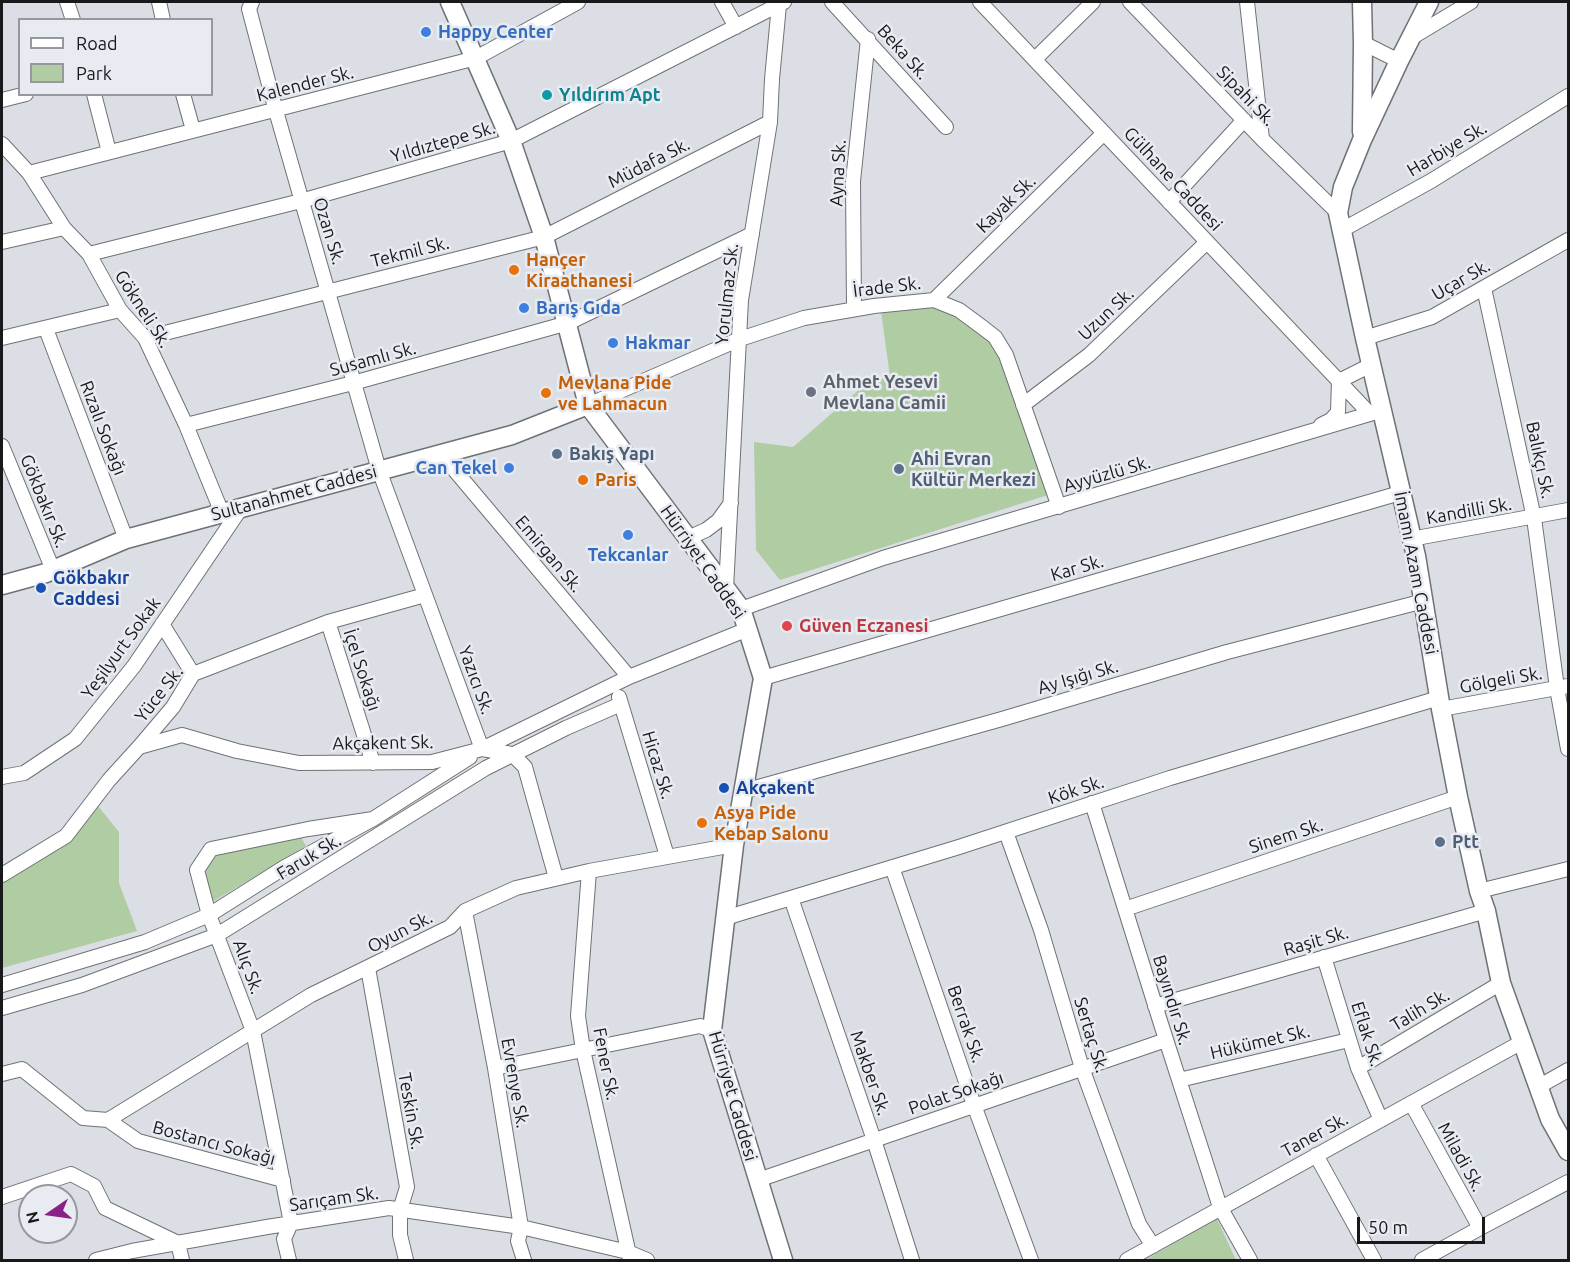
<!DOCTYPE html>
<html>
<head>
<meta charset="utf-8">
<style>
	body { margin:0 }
	#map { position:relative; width:1570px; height:1262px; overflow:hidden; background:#dbdfe5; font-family:Ubuntu,sans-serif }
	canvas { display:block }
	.frame { position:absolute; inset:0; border:3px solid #18191b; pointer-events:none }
	.legend { position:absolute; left:18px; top:18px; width:195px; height:78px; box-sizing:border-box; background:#e8ecf2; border:2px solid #95989c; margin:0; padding:8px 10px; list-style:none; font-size:18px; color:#18191b }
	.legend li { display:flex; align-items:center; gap:12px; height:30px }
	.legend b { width:30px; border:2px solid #95989c }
	.north { position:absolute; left:18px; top:1184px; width:60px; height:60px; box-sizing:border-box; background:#e8ecf2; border:2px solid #95989c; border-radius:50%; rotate:257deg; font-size:16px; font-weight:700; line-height:24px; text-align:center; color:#18191b }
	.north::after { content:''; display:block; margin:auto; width:21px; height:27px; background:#882289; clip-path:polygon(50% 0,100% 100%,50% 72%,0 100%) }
	.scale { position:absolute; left:1357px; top:1217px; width:128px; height:27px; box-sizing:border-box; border:3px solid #18191b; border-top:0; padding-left:8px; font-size:18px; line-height:21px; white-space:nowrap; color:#18191b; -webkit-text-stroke:4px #e8ecf2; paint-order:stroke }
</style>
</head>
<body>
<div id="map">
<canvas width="1570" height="1262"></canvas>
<div class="frame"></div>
<ul class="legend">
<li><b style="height:8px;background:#fff"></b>Road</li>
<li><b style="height:16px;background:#afcca2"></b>Park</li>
</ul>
<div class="north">N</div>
<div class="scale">50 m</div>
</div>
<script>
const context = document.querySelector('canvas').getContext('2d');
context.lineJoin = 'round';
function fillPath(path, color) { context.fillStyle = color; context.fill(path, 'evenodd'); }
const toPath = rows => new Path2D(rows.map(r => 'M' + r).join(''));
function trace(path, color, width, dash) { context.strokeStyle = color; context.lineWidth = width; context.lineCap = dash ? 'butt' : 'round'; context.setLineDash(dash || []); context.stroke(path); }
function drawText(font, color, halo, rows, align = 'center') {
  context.font = font + ' Ubuntu,sans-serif'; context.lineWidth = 5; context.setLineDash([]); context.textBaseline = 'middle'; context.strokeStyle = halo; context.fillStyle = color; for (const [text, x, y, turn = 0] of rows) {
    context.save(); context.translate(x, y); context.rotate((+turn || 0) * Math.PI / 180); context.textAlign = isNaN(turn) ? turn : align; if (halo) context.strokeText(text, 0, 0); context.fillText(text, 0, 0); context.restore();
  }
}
fillPath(toPath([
	[936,306,974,326,993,341,1048,495,780,580,756,550,754,442,793,447,868,382,890,377,881,311],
	[98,806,119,832,119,883,137,931,2,968,2,882,64,844],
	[301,837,306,846,212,902,203,871,213,855],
	[1217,1219,1236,1260,1145,1260]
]), '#afcca2');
const minor = toPath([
	[67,2,73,20],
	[159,2,163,20],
	[252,2,249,9,276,111,379,470,482,749,512,754,525,767,556,878],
	[722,2,736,27],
	[832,2,946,127],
	[980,2,1370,414],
	[1130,2,1262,139,1338,213],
	[1247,2,1262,139],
	[1411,38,1471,2],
	[1363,43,1399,61],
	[1035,59,1093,2],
	[94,94,109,152],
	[183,94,193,130],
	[2,100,26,94],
	[2,144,29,173,64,228,89,254,120,310,145,338,186,425,222,513],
	[29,173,476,58,578,2],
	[1169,202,1244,120],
	[1342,230,1431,181,1568,96],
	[2,242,64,228],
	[89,254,301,201,511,141,784,2],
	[1484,288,1534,518,1557,688,1568,749],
	[934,300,1104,133],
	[854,309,853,181,868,39],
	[46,329,126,539],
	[2,338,120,310],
	[145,338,544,237,770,122],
	[1365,338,1432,317,1568,240],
	[588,405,740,339,804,318,874,306,934,300,959,310,982,327,995,337,1006,355,1059,507],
	[1023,405,1089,355,1207,242],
	[186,425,353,383,568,323,752,234],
	[1321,425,1331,420,1338,412,1339,381,1371,365],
	[2,446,53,570],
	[441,454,629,677],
	[688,538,706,530,718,521,731,503],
	[1411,539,1568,510],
	[726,589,741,300,770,122,772,79,779,5],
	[741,609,883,558,1383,410],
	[328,622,373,763],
	[162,624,193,674],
	[763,678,1400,493],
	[619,697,667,856],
	[1441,709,1568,686],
	[139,747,182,735,237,751,299,763,432,762,482,749,629,677,748,629],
	[2,777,24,773,75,739,134,666,241,508],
	[744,791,1002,719,1227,652,1424,601],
	[1092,803,1161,1024,1220,1207,1250,1260],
	[1006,832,1041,930,1082,1068,1139,1224,1153,1246],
	[892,867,974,1105,1031,1260],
	[589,871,578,1016,583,1050,630,1259],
	[2,875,66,836,109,780,139,747,173,707,193,674,328,622,425,595],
	[1479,891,1568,869],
	[791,898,874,1140,912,1260],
	[1125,909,1458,797],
	[465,911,495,1068,521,1227,518,1241,524,1260],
	[725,918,959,847,1170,778,1439,698],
	[1324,957,1358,1068,1381,1120],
	[368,968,407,1187,400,1210,400,1235,406,1260],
	[2,985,145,942,209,915,285,867,373,819,470,757],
	[1155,1006,1486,911],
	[2,1008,82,985,217,935,486,768,566,728,621,704],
	[495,1068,700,1026,712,1030],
	[1358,1068,1501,983],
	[2,1074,22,1069,83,1118,108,1120],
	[1179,1080,1349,1040],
	[1538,1087,1568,1070],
	[1411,1103,1480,1228],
	[108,1120,311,995,450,927,465,911,516,888,589,871,734,845],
	[108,1120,138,1141,283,1180],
	[1316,1155,1374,1260],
	[758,1180,1166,1040],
	[2,1197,71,1174,94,1186,105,1208,178,1243,182,1260],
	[96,1260,132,1251,267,1227,389,1208,521,1227,628,1252,647,1260],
	[289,1260,284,1239,291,1223,253,1031,209,915,197,870,211,849,308,829,373,819],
	[1127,1260,1522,1042],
	[1422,1260,1480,1228,1568,1182]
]);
const tertiary = toPath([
	[450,2,511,141,544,237,588,405,741,609,763,678,734,845,712,1030,783,1260],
	[1362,2,1363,43,1362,132],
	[1429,2,1399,61,1362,140,1343,187,1338,213,1365,338,1416,556,1441,709,1458,797,1479,891,1486,911,1501,983,1550,1119,1568,1151],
	[2,585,46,573,126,539,512,435,588,405]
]);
trace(minor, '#6e7276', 16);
trace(tertiary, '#6e7276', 21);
trace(minor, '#fff', 14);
trace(tertiary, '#fff', 18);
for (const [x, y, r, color] of [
	[426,32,6,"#3f7fe0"],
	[547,95,6,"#0f9aa8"],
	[514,270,6,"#e8710a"],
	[524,308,6,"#3f7fe0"],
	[613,343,6,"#3f7fe0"],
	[811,392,6,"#6b7280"],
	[546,393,6,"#e8710a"],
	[557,454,6,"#5c6f8a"],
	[509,468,6,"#3f7fe0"],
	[899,469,6,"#5c6f8a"],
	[583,480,6,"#e8710a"],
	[628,535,6,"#3f7fe0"],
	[41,588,6,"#1a4fb4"],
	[787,626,6,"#e0444e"],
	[724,788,6,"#1a4fb4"],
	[702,823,6,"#e8710a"],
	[1440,842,6,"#5c6f8a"]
]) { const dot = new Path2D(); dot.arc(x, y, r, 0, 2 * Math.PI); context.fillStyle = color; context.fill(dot); trace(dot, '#e8ecf2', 2); }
drawText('bold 18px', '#366cbe', '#e8ecf2', [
	["Happy Center",438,32],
	["Barış Gıda",536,308],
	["Hakmar",625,343],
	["Can Tekel",497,468,"right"],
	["Tekcanlar",628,555,"center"]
], 'left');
drawText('18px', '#18191b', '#e8ecf2', [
	["Beka Sk.",903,52,48],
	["Kalender Sk.",305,84,-14],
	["Sipahi Sk.",1246,96,46],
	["Yıldıztepe Sk.",443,142,-16],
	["Harbiye Sk.",1447,149,-31],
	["Müdafa Sk.",649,163,-27],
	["Ayna Sk.",838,173,-87],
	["Gülhane Caddesi",1173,179,47],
	["Kayak Sk.",1006,204,-44],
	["Ozan Sk.",329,231,73],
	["Tekmil Sk.",410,252,-14],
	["Uçar Sk.",1461,280,-30],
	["İrade Sk.",887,287,-7],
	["Yorulmaz Sk.",727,294,-84],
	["Gökneli Sk.",143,309,57],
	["Uzun Sk.",1106,314,-43],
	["Susamlı Sk.",373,359,-15],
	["Rızalı Sokağı",103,428,69],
	["Balıkçı Sk.",1540,460,78],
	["Ayyüzlü Sk.",1107,474,-16],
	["Sultanahmet Caddesi",294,493,-15],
	["Gökbakır Sk.",44,501,68],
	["Kandilli Sk.",1469,511,-10],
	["Emirgan Sk.",549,554,50],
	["Hürriyet Caddesi",703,562,55],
	["Kar Sk.",1077,568,-16],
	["İmamı Azam Caddesi",1416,573,79],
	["Yeşilyurt Sokak",121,648,-54],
	["İçel Sokağı",362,670,72],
	["Ay Işığı Sk.",1078,677,-16],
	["Yazıcı Sk.",476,680,70],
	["Gölgeli Sk.",1501,680,-10],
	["Yüce Sk.",159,694,-52],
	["Akçakent Sk.",383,743,-1],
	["Hicaz Sk.",658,765,73],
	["Kök Sk.",1076,790,-18],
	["Sinem Sk.",1286,836,-18],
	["Faruk Sk.",309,857,-31],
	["Oyun Sk.",400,932,-27],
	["Raşit Sk.",1316,941,-16],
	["Alıç Sk.",248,967,70],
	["Bayındır Sk.",1172,1000,73],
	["Talih Sk.",1420,1010,-31],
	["Berrak Sk.",966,1024,71],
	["Eflak Sk.",1367,1034,72],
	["Sertaç Sk.",1091,1035,73],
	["Hükümet Sk.",1260,1042,-13],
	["Fener Sk.",606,1064,79],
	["Makber Sk.",870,1073,71],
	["Evrenye Sk.",515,1083,80],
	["Polat Sokağı",956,1093,-19],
	["Hürriyet Caddesi",733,1096,74],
	["Teskin Sk.",411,1111,80],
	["Taner Sk.",1315,1135,-29],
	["Bostancı Sokağı",214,1143,15],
	["Miladi Sk.",1461,1157,61],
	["Sarıçam Sk.",334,1199,-8]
]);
drawText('bold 18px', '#0d838f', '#e8ecf2', [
	["Yıldırım Apt",559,95]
], 'left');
drawText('bold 18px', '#c56008', '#e8ecf2', [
	["Hançer",526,260],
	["Kiraathanesi",526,281],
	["Mevlana Pide",558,383],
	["ve Lahmacun",558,404],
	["Paris",595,480],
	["Asya Pide",714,813],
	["Kebap Salonu",714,834]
], 'left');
drawText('bold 18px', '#5b616d', '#e8ecf2', [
	["Ahmet Yesevi",823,382],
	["Mevlana Camii",823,403]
], 'left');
drawText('bold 18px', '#4e5e75', '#e8ecf2', [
	["Bakış Yapı",569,454],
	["Ahi Evran",911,459],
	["Kültür Merkezi",911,480],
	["Ptt",1452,842]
], 'left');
drawText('bold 18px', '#164399', '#e8ecf2', [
	["Gökbakır",53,578],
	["Caddesi",53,599],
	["Akçakent",736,788]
], 'left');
drawText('bold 18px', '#be3a42', '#e8ecf2', [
	["Güven Eczanesi",799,626]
], 'left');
</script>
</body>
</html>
